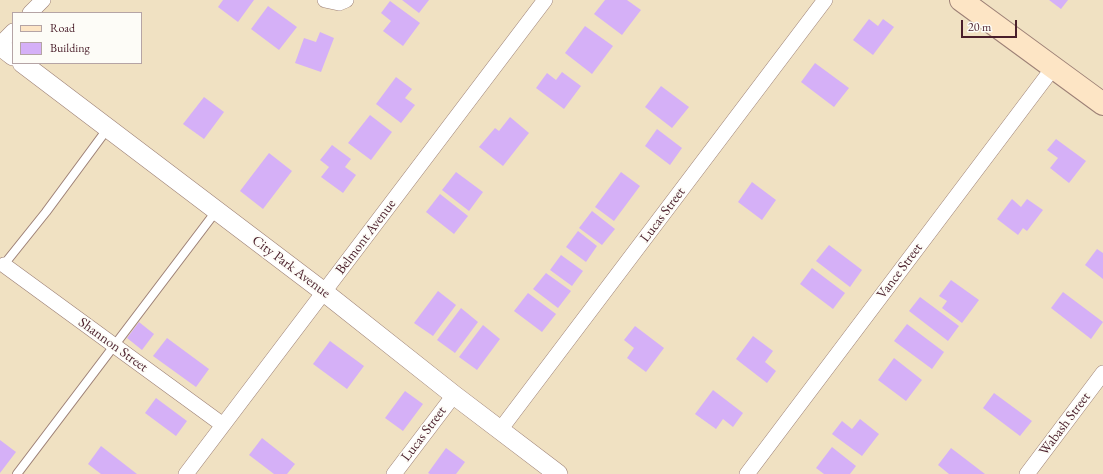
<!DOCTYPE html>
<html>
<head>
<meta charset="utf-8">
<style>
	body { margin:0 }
	#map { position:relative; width:1103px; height:474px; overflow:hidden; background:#f0e1c2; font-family:"EB Garamond",serif }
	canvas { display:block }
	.legend { position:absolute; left:12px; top:12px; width:130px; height:52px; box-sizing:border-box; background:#fdfcf7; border:1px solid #b5a4a5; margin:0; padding:5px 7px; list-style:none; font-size:12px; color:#4a1f2b }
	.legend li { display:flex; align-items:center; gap:8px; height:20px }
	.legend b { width:20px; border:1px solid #b5a4a5 }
	.scale { position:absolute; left:961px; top:20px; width:56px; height:18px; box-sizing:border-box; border:2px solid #4a1f2b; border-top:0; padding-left:5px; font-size:12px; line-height:14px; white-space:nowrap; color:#4a1f2b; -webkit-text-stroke:3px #fdfcf7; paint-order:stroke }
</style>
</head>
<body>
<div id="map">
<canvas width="1103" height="474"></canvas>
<ul class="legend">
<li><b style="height:5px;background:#fde5c5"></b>Road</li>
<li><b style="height:11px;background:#d5b0f7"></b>Building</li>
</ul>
<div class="scale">20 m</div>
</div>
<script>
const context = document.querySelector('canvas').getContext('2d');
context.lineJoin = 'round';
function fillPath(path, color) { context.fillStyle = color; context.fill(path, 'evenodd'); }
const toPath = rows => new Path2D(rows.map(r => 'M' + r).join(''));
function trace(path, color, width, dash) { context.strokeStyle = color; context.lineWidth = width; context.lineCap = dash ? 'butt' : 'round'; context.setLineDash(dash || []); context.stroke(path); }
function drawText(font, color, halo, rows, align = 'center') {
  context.font = font + ' "EB Garamond",serif'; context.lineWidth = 3.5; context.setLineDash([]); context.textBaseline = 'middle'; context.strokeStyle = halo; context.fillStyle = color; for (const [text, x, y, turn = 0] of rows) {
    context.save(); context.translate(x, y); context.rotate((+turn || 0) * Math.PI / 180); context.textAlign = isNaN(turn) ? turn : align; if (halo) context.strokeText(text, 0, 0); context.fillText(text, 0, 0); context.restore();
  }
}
fillPath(toPath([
	[223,0,254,0,238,22,218,7],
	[402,0,429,0,419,13],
	[605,0,627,0,641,10,622,35,594,14],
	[1049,0,1068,0,1061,9],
	[390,1,420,23,403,46,383,31,391,21,381,13],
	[268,6,297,27,279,50,251,29],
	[869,19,878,26,883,19,894,27,873,55,853,40],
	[585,26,613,46,592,74,565,53],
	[320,32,334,38,321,72,295,63,304,38,316,42],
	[815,63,849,88,834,107,801,82],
	[562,72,581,86,564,109,536,88,547,73,556,80],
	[396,77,412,89,405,98,415,105,401,123,376,104],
	[661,86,689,107,672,128,645,107],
	[204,97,224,112,204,139,183,124],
	[370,115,392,132,371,160,348,143],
	[510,117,529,133,503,166,479,147,495,128,499,131],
	[657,129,682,148,670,165,645,146],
	[1056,139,1086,161,1069,183,1050,168,1058,158,1047,150],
	[332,145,351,159,345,167,356,175,343,193,321,177,329,167,320,160],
	[269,153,292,171,263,209,240,191],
	[456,172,483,192,469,211,442,190],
	[621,172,640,186,614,221,595,207],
	[752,182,776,200,762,220,738,202],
	[440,194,468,216,454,234,426,212],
	[1012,199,1021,207,1027,199,1043,210,1027,231,1023,228,1018,235,997,219],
	[592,211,615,229,602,245,579,228],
	[578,231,597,246,586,262,566,247],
	[829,245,862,270,850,287,816,261],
	[1097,249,1103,253,1103,279,1085,265],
	[561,255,583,271,572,286,550,270],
	[812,268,845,293,833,309,800,284],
	[546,273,571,291,558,308,533,289],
	[951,280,979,300,962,323,942,308,947,301,939,296],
	[438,291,456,305,433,336,414,323],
	[1063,292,1103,322,1091,339,1051,308],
	[528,293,556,314,542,332,514,311],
	[920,297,959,326,948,341,909,311],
	[461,308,478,322,455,353,437,340],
	[139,322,154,334,142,350,127,338],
	[907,324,944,352,932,369,894,341],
	[483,325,500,339,477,370,459,357],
	[635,326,664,348,646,372,627,358,634,348,624,340],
	[753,336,773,351,765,362,776,371,767,383,736,359],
	[167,338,209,369,196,387,153,356],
	[330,341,364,366,347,389,313,364],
	[894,358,922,380,906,401,878,380],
	[713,390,743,413,733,427,723,419,716,429,695,414],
	[405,391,423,404,403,431,385,418],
	[994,393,1032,421,1020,436,983,408],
	[156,398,187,421,176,436,145,413],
	[860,419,879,434,862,456,832,434,842,421,852,429],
	[262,438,295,464,287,474,274,474,249,455],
	[0,440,16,452,0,473],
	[101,446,137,474,101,474,88,464],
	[832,447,856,466,850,474,824,474,816,468],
	[446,448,465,462,456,474,430,474,428,473],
	[951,448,985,474,949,474,938,465]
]), '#d5b0f7');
const service = toPath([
	[2,267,46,212,108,128],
	[17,474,217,210]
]);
const minor = toPath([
	[325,0,339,3,346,0],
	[30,13,43,0],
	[0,44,13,31],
	[4,265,223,425],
	[500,430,825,0],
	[186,474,545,0],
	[394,474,454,395],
	[747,474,1053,68],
	[1027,474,1103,373]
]);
const tertiary = toPath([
	[0,46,13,56],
	[22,63,324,292,454,395,558,474]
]);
const secondary = toPath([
	[961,0,1103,104]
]);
trace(service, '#9d8076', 10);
trace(minor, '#9d8076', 16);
trace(tertiary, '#9d8076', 20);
trace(secondary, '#9d8076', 24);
trace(service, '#fff', 8);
trace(minor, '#fff', 15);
trace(tertiary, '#fff', 19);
trace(secondary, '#fde5c5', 22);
drawText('14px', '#4a1f2b', '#fdfcf7', [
	["Lucas Street",663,215,-53],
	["Belmont Avenue",366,237,-53],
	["City Park Avenue",291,267,37],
	["Vance Street",900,271,-53],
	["Shannon Street",113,345,36],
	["Wabash Street",1065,424,-53],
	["Lucas Street",424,434,-53]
]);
</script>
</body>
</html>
